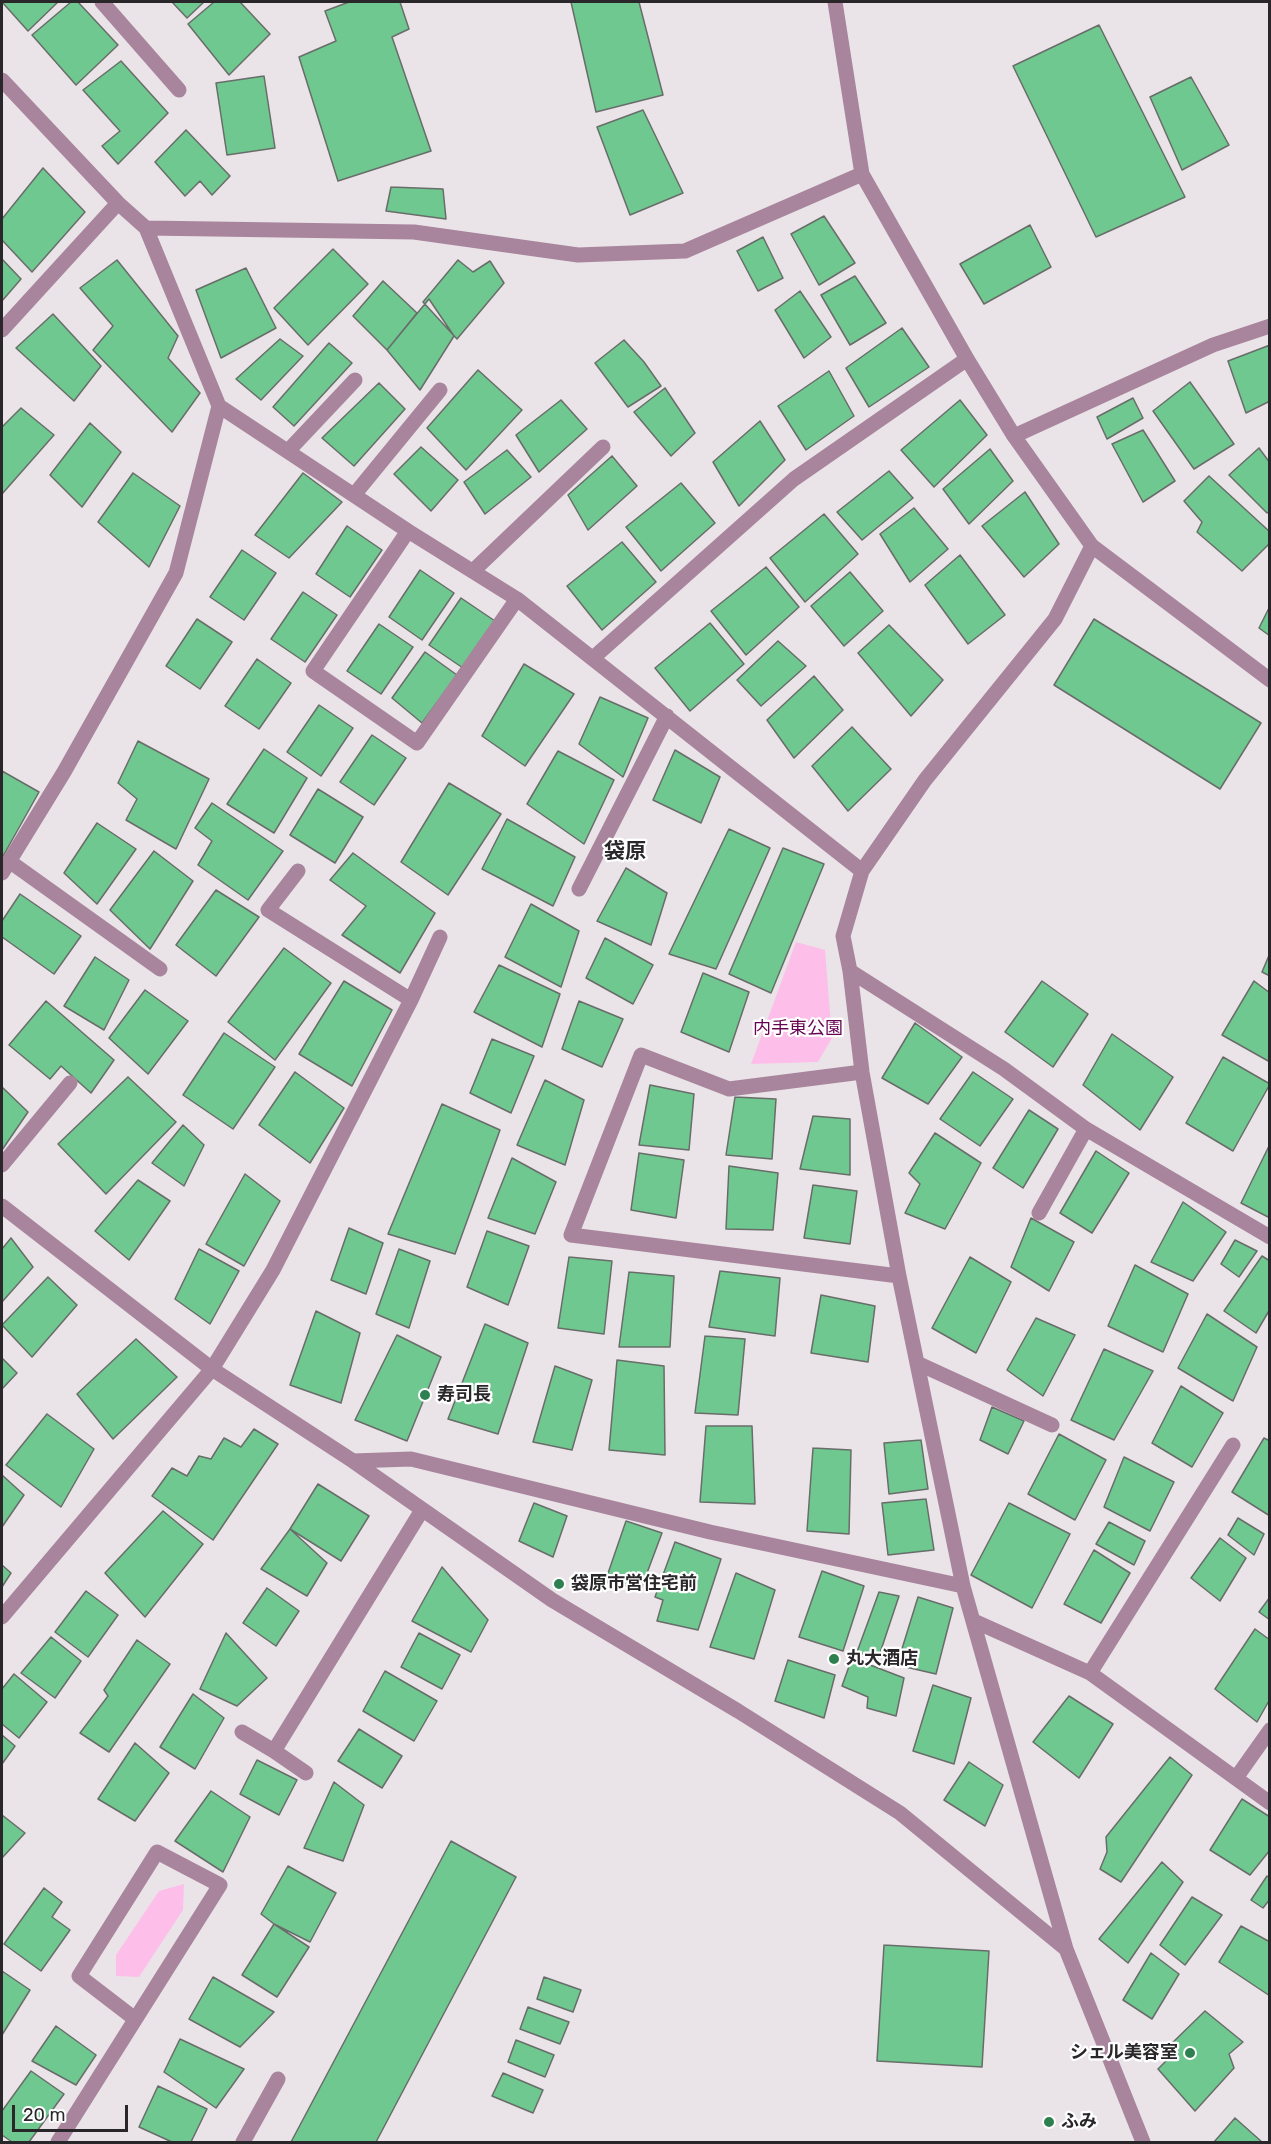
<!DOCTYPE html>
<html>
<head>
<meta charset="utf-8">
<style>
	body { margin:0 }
	#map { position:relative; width:1271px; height:2144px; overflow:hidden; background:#eae4e8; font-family:Rubik,sans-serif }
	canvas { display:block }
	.frame { position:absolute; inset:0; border:3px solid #292729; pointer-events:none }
	.scale { position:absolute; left:12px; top:2105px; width:116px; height:27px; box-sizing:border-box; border:3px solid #292729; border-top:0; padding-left:8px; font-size:18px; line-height:21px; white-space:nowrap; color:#292729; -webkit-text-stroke:4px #fff; paint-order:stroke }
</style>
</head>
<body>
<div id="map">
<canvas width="1271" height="2144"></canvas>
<div class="frame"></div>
<div class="scale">20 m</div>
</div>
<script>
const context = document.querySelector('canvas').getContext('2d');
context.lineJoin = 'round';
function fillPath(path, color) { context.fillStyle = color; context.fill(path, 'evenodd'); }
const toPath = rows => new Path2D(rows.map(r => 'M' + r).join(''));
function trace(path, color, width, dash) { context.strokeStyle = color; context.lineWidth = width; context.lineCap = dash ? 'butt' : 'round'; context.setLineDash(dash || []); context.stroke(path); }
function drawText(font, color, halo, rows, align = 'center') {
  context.font = font + ' Rubik,"Noto Sans JP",sans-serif'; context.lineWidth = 4.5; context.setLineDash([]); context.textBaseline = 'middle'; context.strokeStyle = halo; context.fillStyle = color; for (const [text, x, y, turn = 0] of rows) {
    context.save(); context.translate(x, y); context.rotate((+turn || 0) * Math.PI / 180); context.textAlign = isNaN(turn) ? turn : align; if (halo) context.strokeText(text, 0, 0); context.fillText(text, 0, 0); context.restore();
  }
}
fillPath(toPath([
	[796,942,825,950,832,1038,818,1062,751,1064],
	[184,1884,183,1910,139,1977,116,1976,116,1955,159,1891]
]), '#fdbfea');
const building = toPath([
	[2,2,58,2,28,31,2,2],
	[71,2,78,2,118,45,76,85,32,35,71,2],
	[172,2,204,2,187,18,172,2],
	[214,2,240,2,270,34,229,75,188,24,214,2],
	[349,2,400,2,409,29,392,37,431,151,338,181,299,57,336,41,325,11,349,2],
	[571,2,639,2,663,95,596,112,571,2],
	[1099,25,1185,197,1096,237,1013,66,1099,25],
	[121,61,168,113,118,164,102,146,120,131,83,90,121,61],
	[264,76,275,148,227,155,216,83,264,76],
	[1191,77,1229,145,1182,170,1150,97,1191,77],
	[643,110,683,193,630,215,597,127,643,110],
	[186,130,230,176,212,195,200,181,185,196,155,162,186,130],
	[43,168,85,212,32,272,2,240,2,219,43,168],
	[391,187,443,189,446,219,386,211,391,187],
	[824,216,855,263,819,285,791,234,824,216],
	[1030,225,1051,267,984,304,960,264,1030,225],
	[763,237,783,278,758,291,737,251,763,237],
	[333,249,368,284,308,345,274,308,333,249],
	[2,259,21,279,2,301,2,259],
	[117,260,178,336,168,358,200,393,172,432,93,350,113,326,80,288,117,260],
	[458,260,473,272,490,261,504,283,457,339,423,302,458,260],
	[246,268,276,328,221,358,196,290,246,268],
	[855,276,886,323,850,345,821,295,855,276],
	[383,281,417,313,387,350,353,316,383,281],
	[800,291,831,337,804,358,775,310,800,291],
	[429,299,454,336,420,390,387,350,429,299],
	[53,314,101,366,74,401,16,348,53,314],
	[902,328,929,367,869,407,846,368,902,328],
	[280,339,303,356,261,400,236,379,280,339],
	[624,340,644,362,661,386,628,407,595,363,624,340],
	[329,343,352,363,294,426,273,407,329,343],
	[1270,345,1270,401,1246,413,1228,361,1270,345],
	[478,370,522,410,466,470,427,428,478,370],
	[829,371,854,416,806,450,778,406,829,371],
	[1190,382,1234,444,1194,469,1153,411,1190,382],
	[379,383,405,409,354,466,322,438,379,383],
	[665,388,695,433,671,456,634,412,665,388],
	[1133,398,1143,418,1107,439,1097,417,1133,398],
	[561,400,587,429,539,472,516,435,561,400],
	[960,400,987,435,934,487,901,450,960,400],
	[21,408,54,435,2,494,2,427,21,408],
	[760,421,785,460,739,506,713,462,760,421],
	[90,423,121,452,82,507,50,475,90,423],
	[1143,430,1175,481,1143,502,1112,444,1143,430],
	[421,447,458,480,431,511,394,474,421,447],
	[1259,448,1270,463,1270,511,1267,513,1229,475,1259,448],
	[990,449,1013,481,969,524,943,489,990,449],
	[507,450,531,477,485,514,464,482,507,450],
	[612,456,637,486,588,530,568,495,612,456],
	[889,471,913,498,862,540,837,512,889,471],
	[133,473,180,506,149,567,98,522,133,473],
	[303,473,342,502,289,558,255,535,303,473],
	[1209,476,1270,532,1270,543,1242,571,1197,532,1202,522,1184,501,1209,476],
	[681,483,715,523,661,571,626,527,681,483],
	[1025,492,1059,544,1024,577,982,526,1025,492],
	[914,508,948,549,910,582,880,534,914,508],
	[824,514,858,554,805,602,770,558,824,514],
	[347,526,382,550,350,597,316,574,347,526],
	[622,542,656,582,602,630,567,586,622,542],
	[242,550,276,573,244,620,210,597,242,550],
	[960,555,1005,615,968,644,925,585,960,555],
	[766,567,799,607,746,655,711,611,766,567],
	[420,570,454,593,422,640,389,617,420,570],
	[850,572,883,611,844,646,811,606,850,572],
	[303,592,337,615,305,662,271,639,303,592],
	[461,598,495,621,463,668,429,645,461,598],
	[1270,606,1270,636,1259,628,1270,606],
	[197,619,232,642,200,689,166,666,197,619],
	[1094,619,1261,723,1220,789,1054,685,1094,619],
	[710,623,744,664,690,711,655,668,710,623],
	[379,624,413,647,381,694,347,671,379,624],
	[889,625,943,680,911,716,858,653,889,625],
	[778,641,806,666,761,706,737,680,778,641],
	[425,652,457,675,422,723,392,698,425,652],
	[257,659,291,683,259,729,225,706,257,659],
	[524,664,574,694,525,766,482,736,524,664],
	[814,676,843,710,794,758,767,720,814,676],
	[600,697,648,718,623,777,579,744,600,697],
	[319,705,353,728,321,776,287,752,319,705],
	[852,727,891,769,848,811,812,766,852,727],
	[372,735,406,758,374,805,340,782,372,735],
	[138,741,209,779,176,849,126,820,137,799,118,783,138,741],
	[264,749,307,778,274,833,227,804,264,749],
	[675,750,720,777,701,823,653,800,675,750],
	[558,751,614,780,584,844,527,804,558,751],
	[2,771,39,792,2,858,2,771],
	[449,783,501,814,448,895,401,862,449,783],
	[318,789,363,817,335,863,290,835,318,789],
	[212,803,283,851,248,900,198,865,212,841,195,828,212,803],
	[507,819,575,857,553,906,482,869,507,819],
	[97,823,136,849,97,904,64,873,97,823],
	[729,829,770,848,716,969,669,954,729,829],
	[783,848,824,864,771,993,729,974,783,848],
	[154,851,193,881,150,949,110,910,154,851],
	[353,853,435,913,400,973,342,935,366,906,330,880,353,853],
	[626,868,667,893,651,945,597,921,626,868],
	[216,890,259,917,216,976,176,945,216,890],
	[20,894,81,936,54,974,2,937,2,921,20,894],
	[531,904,579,931,561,987,505,957,531,904],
	[605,938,653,965,633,1004,586,978,605,938],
	[284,948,331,983,275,1060,228,1022,284,948],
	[1270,953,1270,976,1262,972,1270,953],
	[95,957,129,980,104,1030,64,1006,95,957],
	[499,965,560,994,542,1047,474,1012,499,965],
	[703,973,749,992,729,1052,681,1032,703,973],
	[344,981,392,1010,352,1086,299,1054,344,981],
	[1042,981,1088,1014,1053,1067,1005,1032,1042,981],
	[1254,981,1270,993,1270,1062,1222,1035,1254,981],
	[145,990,188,1021,148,1074,109,1038,145,990],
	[46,1001,114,1060,91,1093,61,1066,50,1079,9,1045,46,1001],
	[579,1001,623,1019,602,1067,562,1049,579,1001],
	[915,1023,962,1057,928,1104,882,1078,915,1023],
	[224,1033,275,1067,233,1129,183,1095,224,1033],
	[1112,1034,1173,1077,1140,1130,1083,1085,1112,1034],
	[492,1039,534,1056,511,1113,470,1093,492,1039],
	[1223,1057,1270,1084,1233,1151,1186,1123,1223,1057],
	[295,1072,344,1108,310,1163,259,1125,295,1072],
	[973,1072,1013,1099,980,1146,940,1119,973,1072],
	[128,1077,176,1122,106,1194,58,1144,128,1077],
	[545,1080,584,1100,565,1165,517,1145,545,1080],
	[650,1085,694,1094,689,1150,639,1145,650,1085],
	[2,1087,28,1112,2,1150,2,1087],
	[735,1097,776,1099,772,1159,726,1155,735,1097],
	[442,1104,500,1130,455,1254,388,1234,442,1104],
	[1029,1110,1058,1129,1023,1188,993,1168,1029,1110],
	[813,1116,850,1119,850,1175,800,1169,813,1116],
	[183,1125,204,1145,184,1186,152,1163,183,1125],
	[935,1133,981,1163,945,1229,905,1213,920,1184,909,1173,935,1133],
	[1270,1144,1270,1218,1241,1203,1270,1144],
	[1096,1151,1129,1173,1092,1233,1060,1213,1096,1151],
	[639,1153,684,1160,676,1218,631,1210,639,1153],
	[512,1158,556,1182,535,1234,488,1218,512,1158],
	[729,1166,778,1173,773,1230,726,1229,729,1166],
	[245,1174,280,1201,244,1266,206,1244,245,1174],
	[138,1180,170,1201,129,1260,95,1231,138,1180],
	[813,1185,857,1191,850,1244,804,1238,813,1185],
	[1183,1202,1226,1232,1193,1281,1151,1262,1183,1202],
	[1031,1218,1074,1242,1049,1291,1011,1267,1031,1218],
	[349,1228,383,1243,366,1294,331,1280,349,1228],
	[487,1231,529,1246,508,1305,467,1287,487,1231],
	[11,1238,33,1267,2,1302,2,1249,11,1238],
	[1235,1240,1257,1251,1239,1277,1221,1264,1235,1240],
	[199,1249,239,1271,210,1324,175,1299,199,1249],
	[399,1249,430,1261,409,1328,376,1314,399,1249],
	[1262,1256,1270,1261,1270,1309,1256,1333,1224,1311,1262,1256],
	[569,1257,612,1261,604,1334,558,1328,569,1257],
	[970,1257,1011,1282,976,1353,932,1328,970,1257],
	[1135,1265,1188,1294,1163,1352,1108,1326,1135,1265],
	[720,1271,780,1278,775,1336,709,1327,720,1271],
	[629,1272,674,1276,670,1347,619,1347,629,1272],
	[48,1277,77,1305,32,1357,2,1325,48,1277],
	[821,1295,875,1306,868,1362,811,1353,821,1295],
	[316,1311,360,1333,341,1403,290,1385,316,1311],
	[1207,1314,1257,1347,1233,1401,1178,1368,1207,1314],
	[1036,1318,1075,1335,1043,1396,1007,1370,1036,1318],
	[485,1324,528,1343,498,1434,448,1419,485,1324],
	[397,1335,441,1357,407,1441,355,1420,397,1335],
	[705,1336,745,1339,738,1415,695,1413,705,1336],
	[136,1339,177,1377,113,1439,77,1394,136,1339],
	[1104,1349,1153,1371,1114,1440,1071,1420,1104,1349],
	[2,1358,17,1373,2,1389,2,1358],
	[617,1360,664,1366,665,1455,609,1450,617,1360],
	[555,1366,592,1380,572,1450,533,1442,555,1366],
	[1181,1386,1223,1413,1192,1467,1152,1443,1181,1386],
	[992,1407,1024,1421,1008,1454,980,1440,992,1407],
	[47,1414,94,1449,61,1507,6,1465,47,1414],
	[706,1426,752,1426,755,1504,700,1502,706,1426],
	[254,1429,278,1444,213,1540,152,1496,172,1468,187,1476,199,1456,211,1459,224,1438,241,1447,254,1429],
	[1059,1434,1106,1460,1075,1520,1028,1494,1059,1434],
	[1264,1438,1270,1441,1270,1516,1232,1492,1264,1438],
	[921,1440,928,1489,889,1494,884,1443,921,1440],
	[813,1448,851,1450,849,1534,807,1531,813,1448],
	[1124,1457,1174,1482,1150,1531,1104,1507,1124,1457],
	[2,1475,24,1495,2,1527,2,1475],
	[318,1484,369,1516,341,1561,290,1529,318,1484],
	[926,1499,934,1550,888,1555,882,1503,926,1499],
	[534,1503,567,1516,553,1557,519,1541,534,1503],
	[1009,1503,1070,1534,1032,1608,971,1575,1009,1503],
	[163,1511,203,1544,145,1617,105,1573,163,1511],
	[1238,1518,1264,1534,1254,1555,1228,1535,1238,1518],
	[626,1521,662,1533,641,1589,605,1582,626,1521],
	[1109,1522,1145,1541,1134,1565,1096,1544,1109,1522],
	[290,1529,327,1563,307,1596,261,1569,290,1529],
	[1220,1538,1246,1558,1220,1601,1191,1578,1220,1538],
	[675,1542,721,1559,698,1630,657,1621,663,1600,655,1597,675,1542],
	[1094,1550,1130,1573,1101,1623,1064,1604,1094,1550],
	[2,1565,11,1573,2,1587,2,1565],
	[442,1567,488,1620,471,1652,412,1621,442,1567],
	[822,1571,864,1586,843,1651,799,1637,822,1571],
	[736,1573,775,1590,754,1659,710,1647,736,1573],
	[267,1588,299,1611,276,1646,243,1623,267,1588],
	[86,1591,118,1615,88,1657,55,1632,86,1591],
	[879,1592,899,1596,878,1659,857,1652,879,1592],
	[918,1597,953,1608,936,1674,897,1665,918,1597],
	[1270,1597,1270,1620,1259,1612,1270,1597],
	[1255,1629,1270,1640,1270,1699,1257,1722,1215,1689,1255,1629],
	[226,1633,267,1678,237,1706,200,1689,226,1633],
	[419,1633,460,1655,442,1689,401,1667,419,1633],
	[51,1637,81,1661,55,1698,21,1673,51,1637],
	[137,1640,170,1664,109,1752,80,1733,108,1696,104,1690,137,1640],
	[852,1658,904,1678,896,1716,867,1708,868,1697,842,1686,852,1658],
	[788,1660,835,1675,824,1718,775,1701,788,1660],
	[385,1671,437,1701,414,1741,363,1711,385,1671],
	[14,1674,47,1702,19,1738,2,1724,2,1689,14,1674],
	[933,1685,971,1698,954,1764,913,1751,933,1685],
	[193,1694,224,1718,195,1769,160,1747,193,1694],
	[1069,1696,1113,1724,1079,1778,1033,1742,1069,1696],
	[359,1729,402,1756,382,1788,338,1761,359,1729],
	[2,1735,15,1746,2,1764,2,1735],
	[135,1743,169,1773,135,1821,98,1799,135,1743],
	[1170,1757,1192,1775,1121,1882,1100,1869,1107,1852,1106,1837,1170,1757],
	[257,1760,297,1780,279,1815,240,1794,257,1760],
	[969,1762,1003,1785,985,1826,944,1800,969,1762],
	[334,1782,364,1805,343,1861,304,1848,334,1782],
	[211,1791,250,1817,223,1872,175,1841,211,1791],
	[1242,1799,1270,1817,1270,1850,1250,1875,1210,1850,1242,1799],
	[2,1815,25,1833,2,1858,2,1815],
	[451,1841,516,1877,376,2142,291,2142,451,1841],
	[1162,1862,1183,1882,1128,1963,1099,1939,1162,1862],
	[288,1866,336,1893,310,1942,274,1924,261,1914,288,1866],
	[1267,1876,1270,1878,1270,1899,1263,1908,1251,1900,1267,1876],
	[44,1888,62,1902,52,1917,70,1930,41,1971,4,1944,44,1888],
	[1192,1897,1222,1915,1185,1965,1160,1945,1192,1897],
	[274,1924,309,1947,277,1997,242,1975,274,1924],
	[1241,1926,1270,1942,1270,1996,1219,1962,1241,1926],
	[884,1945,989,1951,982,2067,877,2061,884,1945],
	[1151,1953,1179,1974,1152,2019,1123,2000,1151,1953],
	[2,1971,30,1990,2,2035,2,1971],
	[213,1977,274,2012,240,2047,189,2019,213,1977],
	[544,1977,581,1990,573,2012,537,1999,544,1977],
	[528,2007,569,2022,560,2044,520,2029,528,2007],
	[1205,2011,1243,2042,1229,2054,1234,2068,1195,2111,1158,2069,1171,2056,1167,2048,1205,2011],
	[56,2026,96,2055,76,2085,32,2061,56,2026],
	[180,2039,244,2069,216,2108,164,2072,180,2039],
	[516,2040,554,2055,545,2077,508,2062,516,2040],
	[31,2071,64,2094,29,2142,12,2142,2,2135,2,2111,31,2071],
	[503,2073,543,2090,533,2113,492,2096,503,2073],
	[158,2086,207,2109,191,2142,172,2142,139,2127,158,2086],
	[1235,2118,1262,2142,1214,2142,1235,2118]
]);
fillPath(building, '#6fc890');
trace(building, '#686d69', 1.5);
trace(toPath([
	[102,2,179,90],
	[835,2,862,174,967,359,1014,436,1092,546,1270,680],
	[2,80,118,203,146,228,219,406,408,531,517,599,862,871,843,936,850,971,862,1072,899,1276,963,1586,1066,1949],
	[146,228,414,232,578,255,685,251,862,174],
	[2,330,118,203],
	[1014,436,1213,345,1270,326],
	[288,451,355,380],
	[354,495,440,390],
	[408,531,313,671,417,743,517,599],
	[473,571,603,447],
	[593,658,794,479,967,359],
	[9,861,160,969],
	[298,871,268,910,411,1000],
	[862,871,925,780,1055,619,1092,546],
	[2,873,64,772,176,573,219,406],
	[579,889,667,716],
	[850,971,1004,1069,1086,1129,1270,1237],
	[862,1072,729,1089,641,1055,571,1235,899,1276],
	[2,1165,70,1083],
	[2,1206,212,1369,353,1461,552,1600,738,1711,900,1813,1066,1949,1143,2142],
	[1039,1213,1086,1129],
	[917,1363,1052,1425],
	[353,1461,411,1459,710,1532,963,1586],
	[2,1617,212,1369,273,1270,411,1000,440,937],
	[974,1621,1090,1673,1270,1803],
	[1090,1673,1233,1445],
	[242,1732,274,1751],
	[306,1773,274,1751,422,1510],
	[1236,1778,1270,1730],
	[58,2142,220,1885,157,1852,79,1976,135,2019],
	[243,2142,278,2079]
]), '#a8859d', 15);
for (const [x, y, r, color] of [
	[425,1395,6,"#2f8051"],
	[559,1584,6,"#2f8051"],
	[834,1659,6,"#2f8051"],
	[1190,2053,6,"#2f8051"],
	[1049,2122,6,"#2f8051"]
]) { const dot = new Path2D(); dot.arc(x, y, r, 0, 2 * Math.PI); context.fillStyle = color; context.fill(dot); trace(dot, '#fff', 2); }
drawText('18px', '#660454', '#fff', [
	["内手東公園",798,1029]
]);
drawText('bold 18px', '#292729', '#fff', [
	["寿司長",437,1395],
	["袋原市営住宅前",571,1584],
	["丸大酒店",846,1659],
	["シェル美容室",1178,2053,"right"],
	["ふみ",1061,2122]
], 'left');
drawText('bold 21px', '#292729', '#fff', [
	["袋原",625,852]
]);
</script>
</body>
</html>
